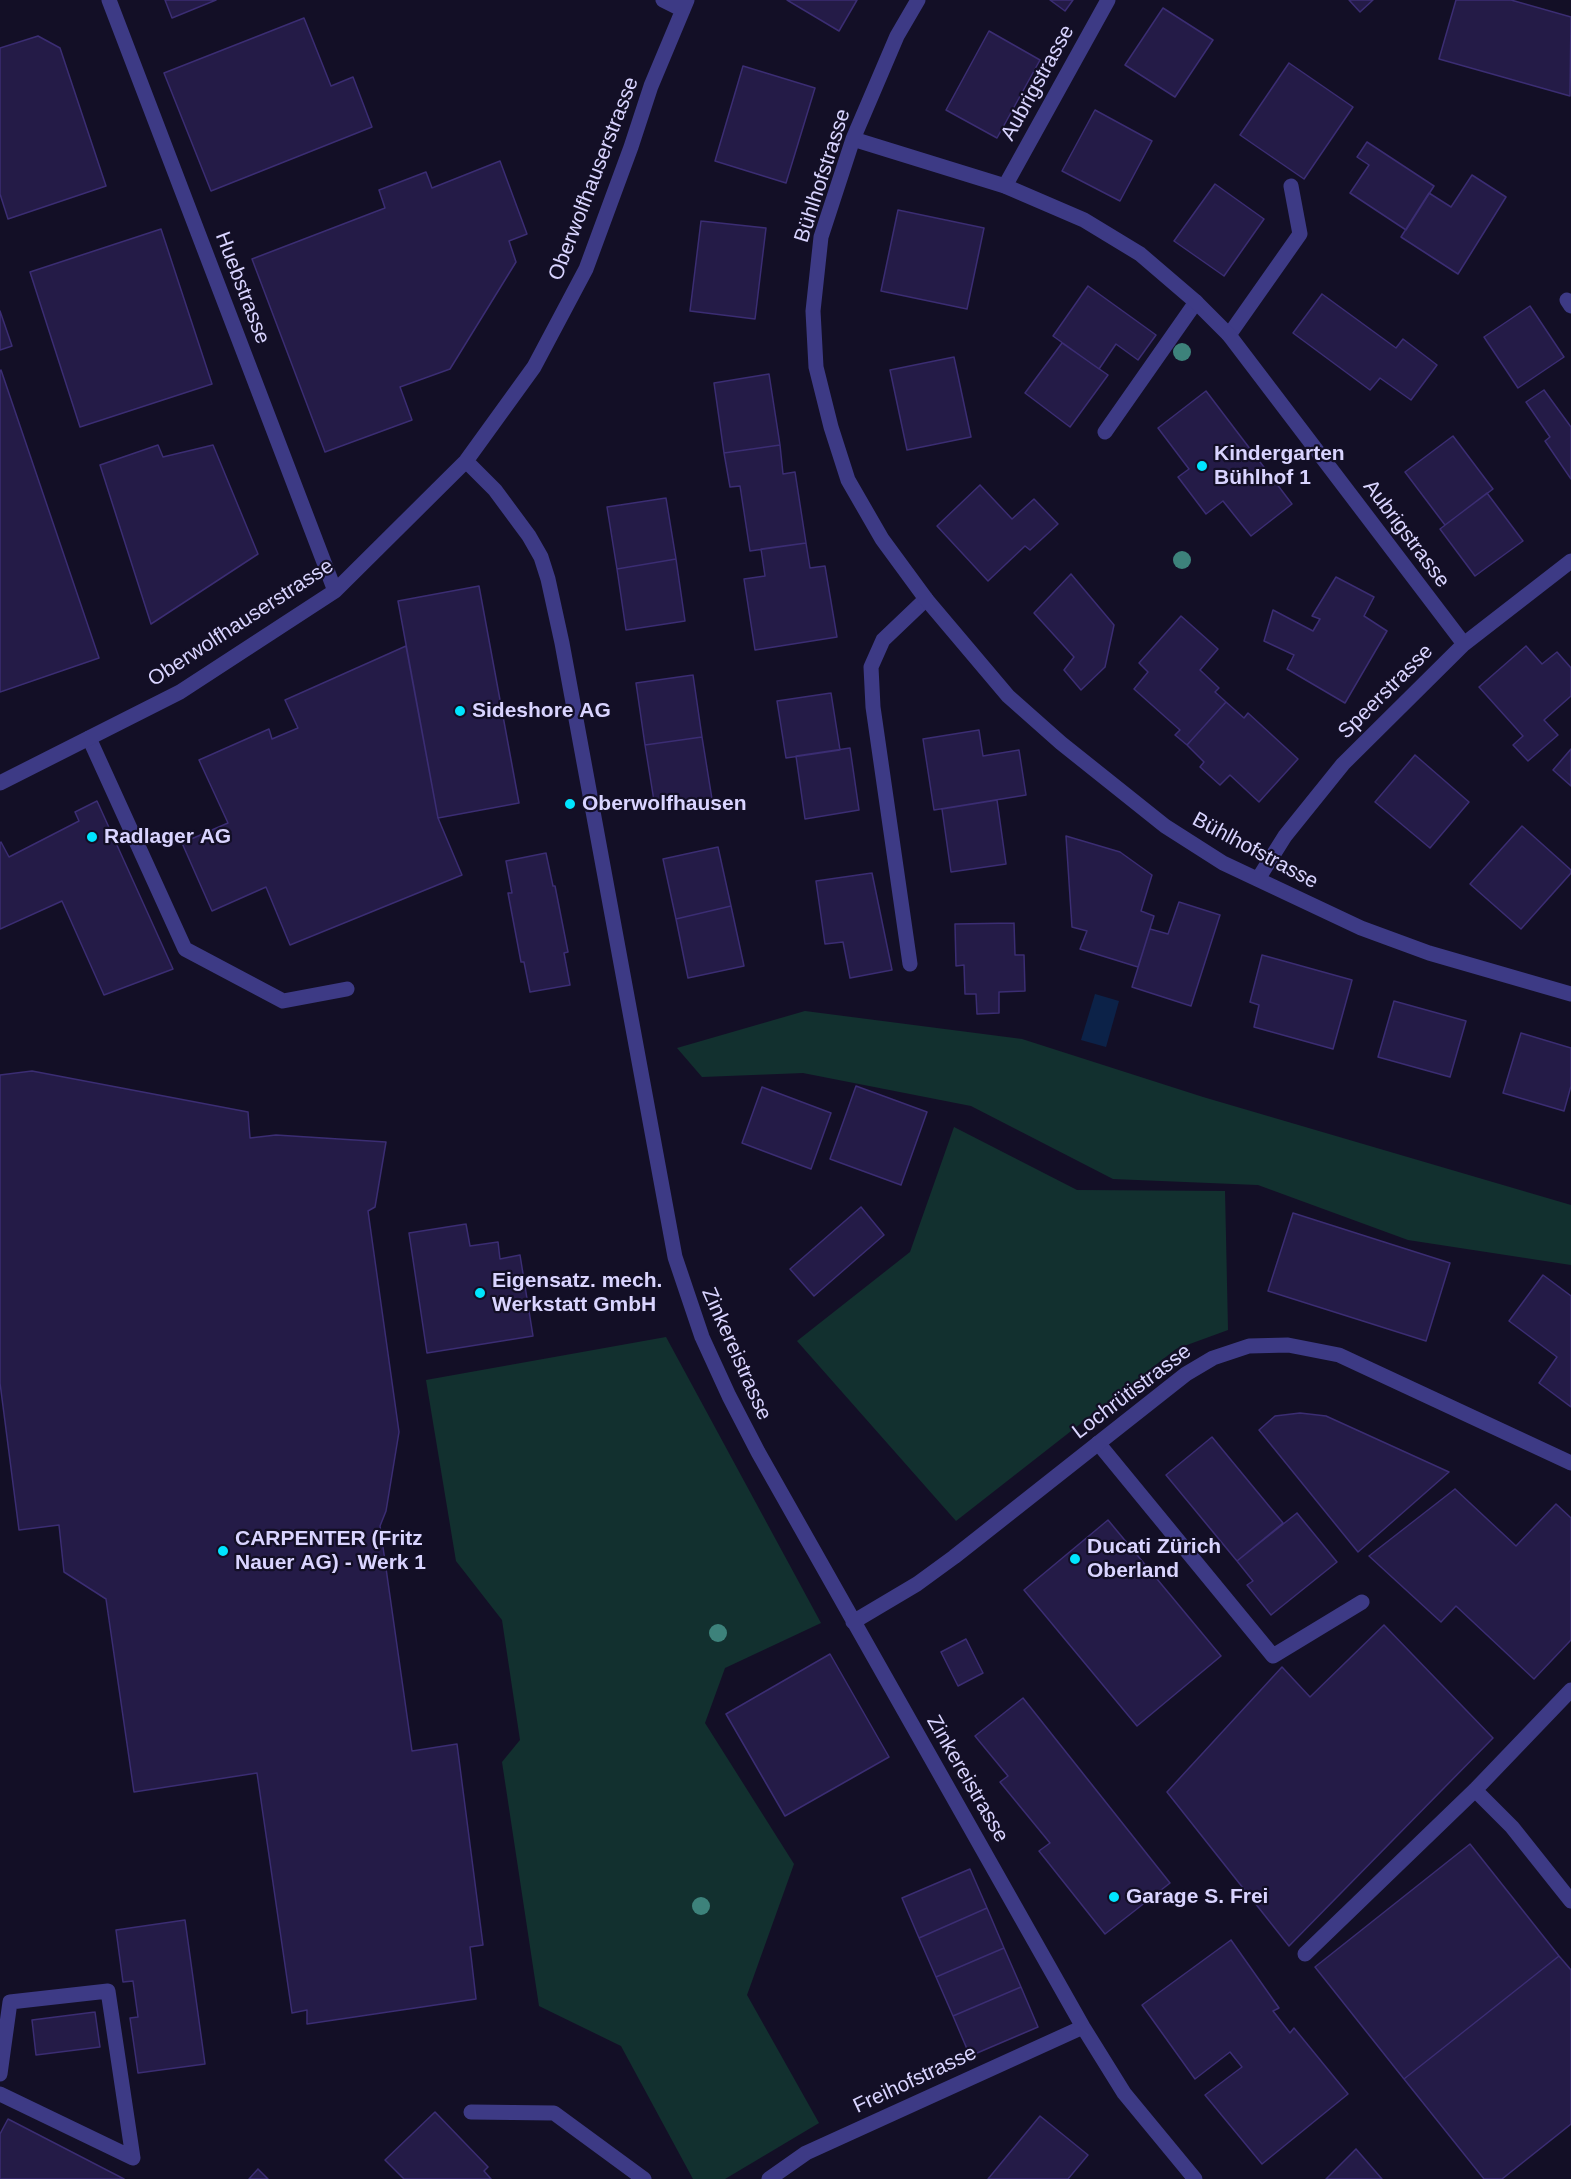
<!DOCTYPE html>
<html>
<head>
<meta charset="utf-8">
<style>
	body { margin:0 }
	canvas { display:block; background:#130f26 }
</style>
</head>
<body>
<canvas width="1571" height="2179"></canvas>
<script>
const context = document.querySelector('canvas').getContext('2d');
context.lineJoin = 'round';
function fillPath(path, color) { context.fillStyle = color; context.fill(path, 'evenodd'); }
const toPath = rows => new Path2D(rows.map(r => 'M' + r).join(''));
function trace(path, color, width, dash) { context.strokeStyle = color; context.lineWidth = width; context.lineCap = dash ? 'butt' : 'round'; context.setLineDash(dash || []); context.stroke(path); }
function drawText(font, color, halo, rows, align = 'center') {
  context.font = font + ' Helvetica,sans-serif'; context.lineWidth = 4.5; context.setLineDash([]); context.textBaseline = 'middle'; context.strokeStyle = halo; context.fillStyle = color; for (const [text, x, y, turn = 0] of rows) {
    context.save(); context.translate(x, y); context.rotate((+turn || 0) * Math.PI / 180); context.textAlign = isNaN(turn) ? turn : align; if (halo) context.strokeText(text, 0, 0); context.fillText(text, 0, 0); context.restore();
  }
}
fillPath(toPath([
	[805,1011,1022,1039,1203,1097,1571,1205,1571,1265,1408,1240,1258,1185,1113,1179,971,1106,803,1073,702,1077,677,1048],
	[954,1127,1077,1190,1225,1191,1228,1330,1176,1349,956,1521,797,1341,910,1252],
	[666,1337,821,1623,725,1668,705,1723,794,1864,747,1995,819,2123,725,2179,693,2179,621,2046,539,2006,502,1762,520,1740,502,1620,456,1561,426,1380]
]), '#12302f');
fillPath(toPath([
	[1095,994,1119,1001,1106,1047,1081,1040]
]), '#0c2248');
const building = toPath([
	[165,0,216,0,172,18,165,0],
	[787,0,857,0,839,31,787,0],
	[1050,0,1073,0,1065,11,1050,0],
	[1349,0,1373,0,1360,12,1349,0],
	[1456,0,1511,0,1571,17,1570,96,1439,59,1456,0],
	[1163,8,1213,40,1175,97,1125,65,1163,8],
	[304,18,331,86,353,77,372,127,211,191,164,73,304,18],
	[989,31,1040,60,997,138,946,110,989,31],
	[38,36,60,48,106,186,8,219,0,194,0,48,38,36],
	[1289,63,1353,107,1304,179,1240,135,1289,63],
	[743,66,815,88,786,183,715,161,743,66],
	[1095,110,1152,141,1120,201,1062,171,1095,110],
	[1367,142,1434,186,1406,230,1350,193,1369,165,1357,157,1367,142],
	[500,161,527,234,509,241,516,262,450,369,400,387,412,420,325,452,252,259,385,208,379,190,426,172,432,188,500,161],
	[1472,175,1506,197,1458,274,1401,237,1429,193,1451,207,1472,175],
	[1215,184,1264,219,1224,276,1174,241,1215,184],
	[898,210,984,228,967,309,881,291,898,210],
	[701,221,766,228,755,319,690,311,701,221],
	[161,229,212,384,80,427,30,272,161,229],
	[1088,286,1156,335,1138,360,1116,344,1099,369,1053,336,1088,286],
	[1322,294,1396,348,1403,339,1437,365,1411,400,1380,378,1370,390,1293,333,1322,294],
	[1530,306,1564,357,1518,388,1484,337,1530,306],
	[0,311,12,346,0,350,0,311],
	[1062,343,1108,375,1070,427,1025,393,1062,343],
	[954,357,971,437,907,450,890,370,954,357],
	[1,370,99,658,0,692,0,371,1,370],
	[769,374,780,445,724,453,714,383,769,374],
	[1544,390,1571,427,1571,479,1545,441,1550,437,1526,402,1544,390],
	[1206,391,1292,504,1251,536,1223,501,1206,514,1178,477,1189,469,1158,428,1206,391],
	[1453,436,1493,489,1445,525,1405,472,1453,436],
	[158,445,163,457,213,445,258,554,151,624,100,465,158,445],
	[780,445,783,474,795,472,806,543,750,551,740,486,730,487,724,453,780,445],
	[980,485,1012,519,1034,499,1058,524,1030,550,1025,546,988,581,937,526,980,485],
	[1487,493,1523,541,1475,576,1440,529,1487,493],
	[666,498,676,559,617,569,607,507,666,498],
	[806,543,810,568,825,566,837,637,755,650,744,579,765,576,761,549,806,543],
	[676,559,685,621,626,630,617,569,676,559],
	[1071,574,1114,625,1105,667,1081,690,1064,670,1074,657,1034,613,1071,574],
	[1336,577,1374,597,1364,616,1387,631,1345,703,1287,669,1294,655,1264,641,1273,610,1313,631,1320,619,1312,616,1336,577],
	[479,586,519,803,438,818,398,601,479,586],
	[1181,616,1218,649,1200,670,1219,688,1215,692,1226,702,1187,745,1175,735,1180,730,1134,689,1148,672,1139,663,1181,616],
	[406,646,438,818,462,875,290,945,266,887,212,911,182,843,228,823,199,760,269,729,272,739,298,728,285,700,406,646],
	[1526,646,1542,664,1557,652,1571,668,1571,696,1544,720,1558,735,1528,761,1513,745,1523,736,1479,687,1526,646],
	[693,675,702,737,645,745,636,683,693,675],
	[831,693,840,750,786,758,777,701,831,693],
	[1226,702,1244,718,1248,713,1298,759,1259,802,1230,775,1220,785,1200,767,1204,762,1187,745,1226,702],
	[979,730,983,756,1019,750,1026,795,934,810,923,739,979,730],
	[702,737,712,799,655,807,645,745,702,737],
	[850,748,859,810,805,819,796,756,850,748],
	[1571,749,1571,786,1553,770,1571,749],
	[1415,755,1469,802,1430,848,1375,802,1415,755],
	[997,800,1006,864,951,872,942,809,997,800],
	[97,801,173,969,104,995,62,901,0,929,0,843,1,842,9,857,79,821,75,812,97,801],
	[1522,826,1571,870,1571,873,1521,929,1470,884,1522,826],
	[1066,836,1120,852,1152,875,1141,911,1154,916,1138,967,1080,949,1087,931,1072,927,1066,836],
	[718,847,731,906,676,919,663,859,718,847],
	[546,853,553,886,555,886,568,952,564,953,570,985,530,992,524,962,521,962,508,893,512,893,506,861,546,853],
	[872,873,892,970,850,978,843,942,825,944,816,881,872,873],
	[1179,902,1220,915,1191,1006,1132,987,1150,929,1168,934,1179,902],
	[731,906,744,966,688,978,676,919,731,906],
	[1014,923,1015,955,1024,955,1025,991,999,992,999,1013,977,1014,976,994,965,994,964,965,956,966,955,924,1014,923],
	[1262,955,1352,980,1333,1049,1254,1027,1259,1005,1250,1002,1262,955],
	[1394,1001,1466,1021,1450,1077,1378,1057,1394,1001],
	[1521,1033,1571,1048,1571,1086,1564,1111,1503,1093,1521,1033],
	[32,1071,248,1112,250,1138,276,1135,386,1142,375,1207,368,1211,399,1432,386,1511,380,1526,412,1751,457,1744,483,1945,470,1947,476,1999,307,2024,307,2010,292,2013,257,1773,134,1792,106,1599,64,1572,59,1525,19,1530,0,1383,0,1075,32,1071],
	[856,1086,927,1112,901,1185,830,1159,856,1086],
	[762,1087,831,1113,811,1169,742,1143,762,1087],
	[861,1207,884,1235,814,1296,790,1269,861,1207],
	[1293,1213,1450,1263,1426,1341,1268,1291,1293,1213],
	[466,1224,470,1246,498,1242,500,1259,520,1255,533,1336,427,1353,409,1233,466,1224],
	[1543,1275,1571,1296,1571,1407,1539,1383,1557,1357,1509,1321,1543,1275],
	[1300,1413,1326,1416,1449,1472,1358,1552,1259,1430,1275,1416,1300,1413],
	[1212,1437,1283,1523,1237,1561,1166,1475,1212,1437],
	[1455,1489,1516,1546,1556,1504,1571,1518,1571,1640,1534,1679,1456,1606,1441,1622,1369,1556,1455,1489],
	[1297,1513,1337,1562,1271,1615,1247,1585,1253,1581,1237,1561,1297,1513],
	[1108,1520,1221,1656,1137,1726,1024,1590,1108,1520],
	[1384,1625,1493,1738,1289,1946,1167,1792,1282,1667,1310,1697,1384,1625],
	[966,1639,983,1673,958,1686,941,1652,966,1639],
	[830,1654,889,1757,785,1816,726,1714,830,1654],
	[1023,1698,1170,1883,1105,1934,1039,1851,1050,1843,1000,1782,1008,1776,975,1736,1023,1698],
	[1470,1844,1559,1956,1404,2079,1315,1967,1470,1844],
	[970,1869,987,1908,919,1938,902,1898,970,1869],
	[987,1908,1004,1948,936,1977,919,1938,987,1908],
	[185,1920,205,2064,138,2073,130,2018,138,2017,133,1981,123,1982,116,1930,185,1920],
	[1231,1940,1279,2008,1273,2011,1290,2033,1294,2028,1348,2094,1262,2164,1205,2095,1242,2067,1230,2052,1195,2079,1142,2005,1231,1940],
	[1004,1948,1021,1987,953,2016,936,1977,1004,1948],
	[1559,1956,1571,1970,1571,2124,1502,2179,1484,2179,1404,2079,1559,1956],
	[1021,1987,1038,2027,970,2056,953,2016,1021,1987],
	[95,2012,100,2047,36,2055,32,2020,95,2012],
	[435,2112,488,2167,484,2171,491,2179,404,2179,385,2160,435,2112],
	[1040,2116,1088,2155,1068,2179,988,2179,1040,2116],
	[8,2119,124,2179,0,2179,0,2134,8,2119],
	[1356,2149,1382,2179,1326,2179,1356,2149],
	[258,2169,268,2179,249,2179,258,2169]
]);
fillPath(building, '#241b47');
trace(building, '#3b2d73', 1.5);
trace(toPath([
	[1005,186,1108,0],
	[1567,300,1571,306],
	[1229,335,1300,234,1291,186],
	[1105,432,1196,302],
	[89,738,185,949,283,1001,347,989],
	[910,964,873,707,871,667,883,640,926,599],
	[1098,1443,1273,1656,1362,1602],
	[1475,1790,1512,1827,1571,1901],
	[1305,1954,1475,1790,1571,1690],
	[0,2074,10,2002,108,1991,133,2158,0,2094],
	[471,2112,554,2113,644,2179]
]), '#3d3a85', 15);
trace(toPath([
	[109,0,335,591],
	[663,0,683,10],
	[918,0,897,36,853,139,821,237,813,311,816,367,831,427,848,480,882,539,926,599,1008,696,1061,743,1165,826,1223,863,1361,928,1429,953,1571,994],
	[853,139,1005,186,1084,220,1140,254,1196,302,1229,335,1464,644],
	[466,461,495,490,529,536,541,557,548,579,562,643,675,1257,702,1337,729,1396,758,1452,1083,2027,1124,2093,1195,2179],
	[0,783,180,692,335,591,466,461,534,367,586,269,631,147,651,86,687,0],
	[1258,879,1285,836,1343,764,1464,644,1571,561],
	[853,1622,917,1584,954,1557,1186,1374,1213,1358,1249,1346,1288,1345,1339,1355,1571,1463],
	[769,2179,806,2153,1083,2027]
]), '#3d3a85', 15);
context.fillStyle = '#3d827b';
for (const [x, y] of [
	[1182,352],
	[1182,560],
	[718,1633],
	[701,1906]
]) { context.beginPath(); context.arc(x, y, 9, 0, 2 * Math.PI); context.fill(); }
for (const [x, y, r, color] of [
	[1202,466,6,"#00e5ff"],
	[460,711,6,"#00e5ff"],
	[570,804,6,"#00e5ff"],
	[92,837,6,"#00e5ff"],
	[480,1293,6,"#00e5ff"],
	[223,1551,6,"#00e5ff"],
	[1075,1559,6,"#00e5ff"],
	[1114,1897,6,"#00e5ff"]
]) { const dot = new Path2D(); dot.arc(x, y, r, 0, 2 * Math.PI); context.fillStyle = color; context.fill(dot); trace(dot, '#130f26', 2); }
drawText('21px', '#d9d4ff', '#130f26', [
	["Aubrigstrasse",1038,83,-61],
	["Bühlhofstrasse",823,176,-72],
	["Oberwolfhauserstrasse",594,179,-69],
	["Huebstrasse",242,288,69],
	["Aubrigstrasse",1406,534,53],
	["Oberwolfhauserstrasse",241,623,-33],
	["Speerstrasse",1386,692,-45],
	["Bühlhofstrasse",1255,851,28],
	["Zinkereistrasse",736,1354,66],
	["Lochrütistrasse",1132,1392,-37],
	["Zinkereistrasse",967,1779,60],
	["Freihofstrasse",915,2080,-25]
]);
drawText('bold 21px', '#d9d4ff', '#130f26', [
	["Kindergarten",1214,454],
	["Bühlhof 1",1214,478],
	["Sideshore AG",472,711],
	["Oberwolfhausen",582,804],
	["Radlager AG",104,837],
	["Eigensatz. mech.",492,1281],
	["Werkstatt GmbH",492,1305],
	["CARPENTER (Fritz",235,1539],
	["Nauer AG) - Werk 1",235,1563],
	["Ducati Zürich",1087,1547],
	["Oberland",1087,1571],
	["Garage S. Frei",1126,1897]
], 'left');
</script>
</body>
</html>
